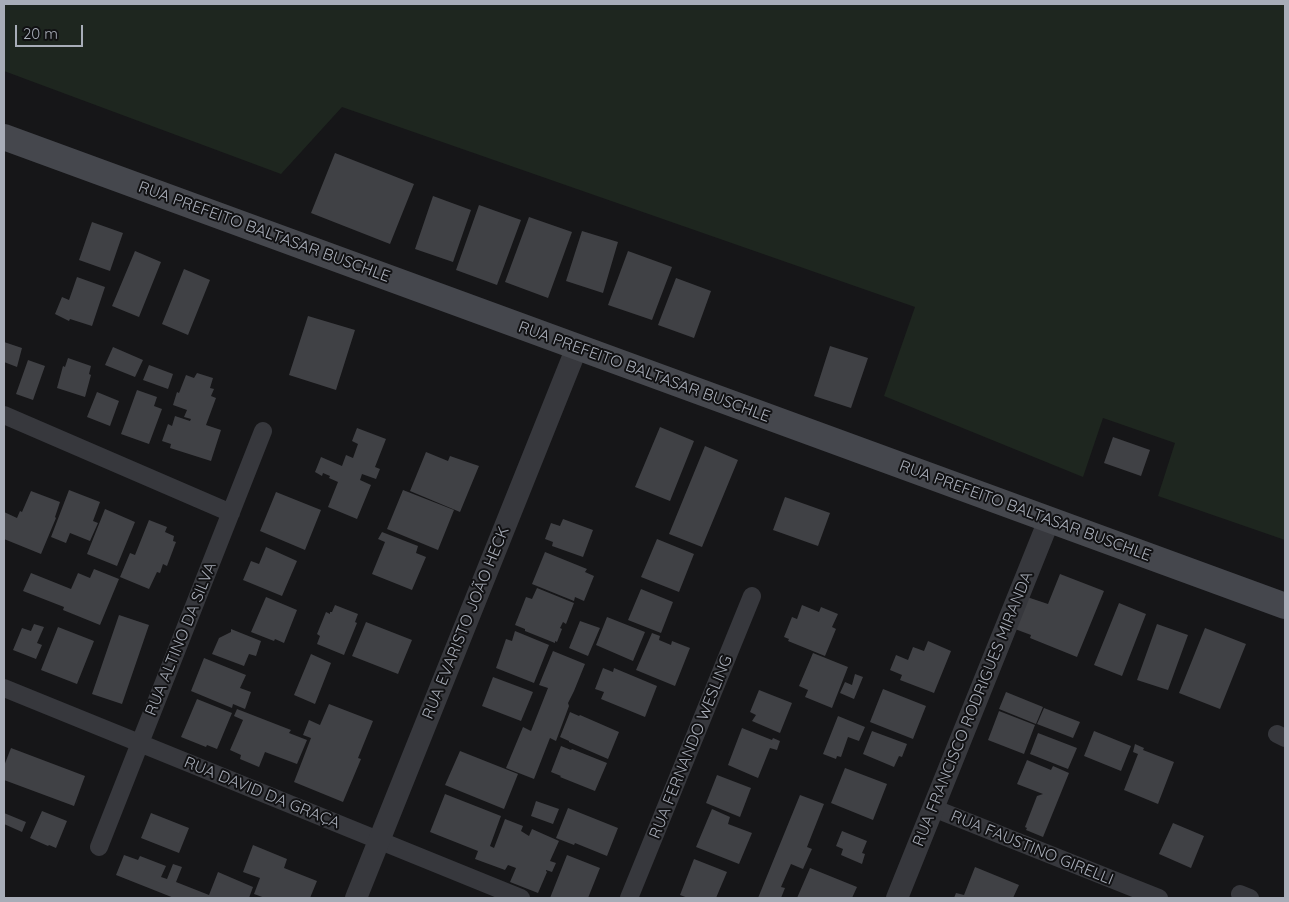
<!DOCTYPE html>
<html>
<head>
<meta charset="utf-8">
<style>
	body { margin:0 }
	#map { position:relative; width:1289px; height:902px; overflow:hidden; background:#161618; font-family:Quicksand,sans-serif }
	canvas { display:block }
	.frame { position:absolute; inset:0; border:5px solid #a8adb8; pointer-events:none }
	.scale { position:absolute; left:15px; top:25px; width:68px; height:22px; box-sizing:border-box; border:2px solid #a8adb8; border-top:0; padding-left:6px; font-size:15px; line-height:18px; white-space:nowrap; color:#a8adb8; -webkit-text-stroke:4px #111113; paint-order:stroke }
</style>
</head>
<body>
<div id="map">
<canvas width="1289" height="902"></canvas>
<div class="frame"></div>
<div class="scale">20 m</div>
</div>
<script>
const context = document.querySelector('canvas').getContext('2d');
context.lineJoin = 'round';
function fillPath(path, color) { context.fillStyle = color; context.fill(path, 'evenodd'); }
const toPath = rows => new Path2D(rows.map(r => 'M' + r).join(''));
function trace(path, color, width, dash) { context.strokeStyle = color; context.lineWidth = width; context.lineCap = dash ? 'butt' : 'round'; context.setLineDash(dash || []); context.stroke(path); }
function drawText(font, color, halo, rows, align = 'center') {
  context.font = font + ' Quicksand,sans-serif'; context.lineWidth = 4; context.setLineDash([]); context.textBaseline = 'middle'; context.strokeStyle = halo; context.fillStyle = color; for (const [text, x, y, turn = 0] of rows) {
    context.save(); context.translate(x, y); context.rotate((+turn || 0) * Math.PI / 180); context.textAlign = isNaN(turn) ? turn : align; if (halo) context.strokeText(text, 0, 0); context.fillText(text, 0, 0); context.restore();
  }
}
fillPath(toPath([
	[4,4,1285,4,1285,540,1158,496,1175,443,1103,418,1083,477,884,396,915,307,342,107,281,174,4,71]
]), '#1e261f');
fillPath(toPath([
	[335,153,414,184,390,244,311,213],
	[433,196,471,210,453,262,415,249],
	[479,205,521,220,497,285,456,270],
	[529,217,572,232,548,298,505,282],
	[92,222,123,233,110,271,79,260],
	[582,231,618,242,603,293,566,281],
	[135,251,161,262,139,317,112,306],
	[628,251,672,267,652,320,608,305],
	[184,269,210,280,188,335,162,324],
	[77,277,105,287,92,326,70,319,69,321,55,314,62,297,69,300],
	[676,278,711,291,694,338,658,325],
	[308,316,355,330,336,390,289,375],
	[4,342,22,348,17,367,4,362],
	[830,346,868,358,851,408,814,396],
	[113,347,143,360,135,377,105,365],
	[68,358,91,366,89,374,91,375,85,397,57,388,63,366,65,367],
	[28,360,45,366,33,400,16,394],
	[149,365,173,374,168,389,143,380],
	[197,373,213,378,210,388,214,389,211,396,216,398,206,425,221,430,211,461,170,448,171,444,162,441,168,424,172,426,175,416,190,421,191,419,184,417,187,410,173,405,177,392,179,393,186,375,194,378],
	[137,390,157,397,154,406,162,409,149,444,121,434],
	[97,392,119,401,110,426,87,417],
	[660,427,694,441,670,501,635,487],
	[357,428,386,439,375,467,380,469,376,479,362,474,360,480,371,485,357,519,328,507,338,482,329,478,330,476,323,473,322,476,315,472,321,457,342,466,346,455,353,458,358,444,352,441],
	[1113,437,1150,450,1141,476,1104,463],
	[705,446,738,460,702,547,669,534],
	[426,452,448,461,450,456,479,466,460,512,410,491],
	[69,490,100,502,93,521,98,523,90,541,70,533,66,543,51,537],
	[403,490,454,510,438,550,387,529],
	[31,491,60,502,55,517,56,518,41,554,4,539,4,512,17,518,20,511,22,512],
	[276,492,321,510,305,550,260,531],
	[785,497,830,513,818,546,773,530],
	[105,509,135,522,117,566,87,554],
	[563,519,593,530,583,557,552,546,553,542,545,539,551,523,560,526],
	[149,520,167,527,165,532,174,536,173,541,176,542,167,566,163,564,160,573,157,572,149,589,120,577,130,553,135,555],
	[382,532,418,546,416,553,426,557,412,590,372,574,385,542,378,539],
	[657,539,694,554,679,592,641,577],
	[266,547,297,561,282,596,243,580,251,561,259,564],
	[545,552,587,569,585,572,594,576,584,601,575,597,574,601,532,584],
	[94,569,119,579,100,625,63,610,64,607,23,591,31,573,71,589,78,573,90,578],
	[1060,574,1104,591,1077,657,1030,638,1031,635,1015,629,1027,597,1048,604],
	[537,588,574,603,566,624,563,622,560,628,562,629,557,642,555,641,555,643,525,631,525,629,515,625,526,597,532,599],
	[641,589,673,602,661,633,628,620],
	[266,597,297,610,284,643,275,639,274,641,251,632],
	[1119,603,1146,614,1122,676,1094,665],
	[335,605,358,614,355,622,357,623,344,655,317,644,320,636,317,634,326,612,330,614,330,612,332,612],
	[802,605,819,612,821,607,838,614,832,627,836,629,825,656,788,641,789,639,784,637,792,617,797,619],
	[119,615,149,625,122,704,92,694],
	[607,617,645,632,633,661,596,645],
	[580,621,600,628,588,656,569,648],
	[366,622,412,640,398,674,352,656],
	[34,624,44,627,37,643,42,645,36,659,13,650,22,628,31,631],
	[1157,624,1188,635,1168,690,1137,680],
	[58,627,94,641,77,684,41,670],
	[1205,628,1246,644,1220,709,1179,693],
	[231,629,261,641,256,656,249,654,244,666,212,654,219,638,231,632],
	[515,631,549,645,534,683,496,668,506,639,512,641],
	[652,633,660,636,659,640,671,645,672,641,690,648,675,686,636,670],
	[928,641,951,651,934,693,900,680,902,675,890,670,896,655,908,660,913,647,924,651],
	[553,651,585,664,574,691,568,703,569,706,556,741,550,738,534,779,506,768,523,727,531,731,548,688,539,685],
	[813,653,848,667,832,708,805,697,808,690,799,686],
	[311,654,331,663,315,704,294,695],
	[204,658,246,675,240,688,251,692,245,709,233,704,232,708,191,691],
	[603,668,613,672,614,668,657,686,645,717,601,699,604,692,595,689],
	[855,674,863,677,854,699,840,693,845,682,852,685],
	[493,677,533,692,521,721,482,706],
	[883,689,926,706,913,739,870,722],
	[759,690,792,703,780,733,752,721,756,715,750,712],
	[1006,692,1043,707,1036,724,999,709],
	[197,699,232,713,217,749,207,745,206,747,181,737],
	[329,704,373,721,358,758,361,759,343,802,294,782,311,738,303,735,309,720,320,725],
	[1044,708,1080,722,1073,738,1037,724],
	[237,709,291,730,289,733,307,740,297,764,265,752,259,767,240,759,241,755,230,750,243,720,234,716],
	[999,711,1035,725,1024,754,988,740],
	[570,712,579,716,580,715,619,732,608,759,569,742,569,741,560,737],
	[838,716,865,727,859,741,848,737,841,757,837,756,836,759,823,754],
	[742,728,772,740,773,738,780,741,777,750,770,748,758,778,728,765],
	[872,731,907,744,902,757,899,756,894,767,863,754],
	[1094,731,1131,746,1121,771,1084,756],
	[1038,733,1077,748,1068,769,1030,754],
	[1135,744,1144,748,1143,750,1174,762,1158,804,1124,790,1138,754,1133,752],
	[561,746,571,750,572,749,607,763,595,791,560,777,561,776,551,772],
	[11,748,85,776,74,806,4,780,4,766],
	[460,751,518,774,504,809,445,785],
	[1027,760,1051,770,1053,766,1069,773,1043,837,1026,830,1027,828,1025,827,1037,796,1043,794,1017,784],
	[845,768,887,784,873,820,831,803],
	[717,775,751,788,740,817,706,803],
	[445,794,501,816,490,846,494,848,505,819,523,826,521,831,529,836,532,829,559,841,550,861,556,863,552,872,546,870,546,871,547,872,538,893,510,882,516,868,508,865,505,870,475,859,478,851,430,832],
	[800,795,824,804,807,847,812,849,803,869,791,864,781,887,785,888,781,898,758,898],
	[536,801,559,809,553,824,531,816],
	[568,808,618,828,607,856,575,843,574,845,556,838],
	[712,809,730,817,728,824,752,833,739,864,696,847],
	[42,811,67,821,56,848,49,845,48,846,30,838],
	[4,813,26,822,22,832,4,824],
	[151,813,189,828,179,853,141,838],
	[1173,823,1204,836,1191,868,1159,854],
	[842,831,867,841,862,853,865,854,862,864,841,855,843,849,836,846],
	[253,845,287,859,284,868,317,881,310,898,265,898,254,894,260,878,243,872],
	[124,855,138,860,140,856,166,866,161,877,167,879,173,864,182,867,176,882,209,895,218,872,253,887,249,898,174,898,116,875],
	[567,855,600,868,588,898,550,898],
	[694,859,727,872,716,898,688,898,680,895],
	[975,867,1019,885,1013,898,954,898,956,893,964,895],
	[810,868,857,887,852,898,797,898]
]), '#404145');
trace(toPath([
	[4,415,231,513],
	[4,688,521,898],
	[1277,734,1285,738],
	[933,808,1159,898],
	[99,847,263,431],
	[1240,894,1250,898],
	[629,898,752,596]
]), '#37383d', 18);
trace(toPath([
	[356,898,577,347],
	[897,898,1049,520]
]), '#37383d', 22);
trace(toPath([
	[4,137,1285,606]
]), '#45474d', 26);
drawText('16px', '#a8adb8', '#111113', [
	["RUA PREFEITO BALTASAR BUSCHLE",264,232,20],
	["RUA PREFEITO BALTASAR BUSCHLE",644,372,20],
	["RUA PREFEITO BALTASAR BUSCHLE",1025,511,20],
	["RUA EVARISTO JOÃO HECK",466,623,-68],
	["RUA ALTINO DA SILVA",181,639,-68],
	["RUA FRANCISCO RODRIGUES MIRANDA",973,709,-68],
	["RUA FERNANDO WESLING",691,747,-68],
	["RUA DAVID DA GRAÇA",262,793,22],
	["RUA FAUSTINO GIRELLI",1032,848,22]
]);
</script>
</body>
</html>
